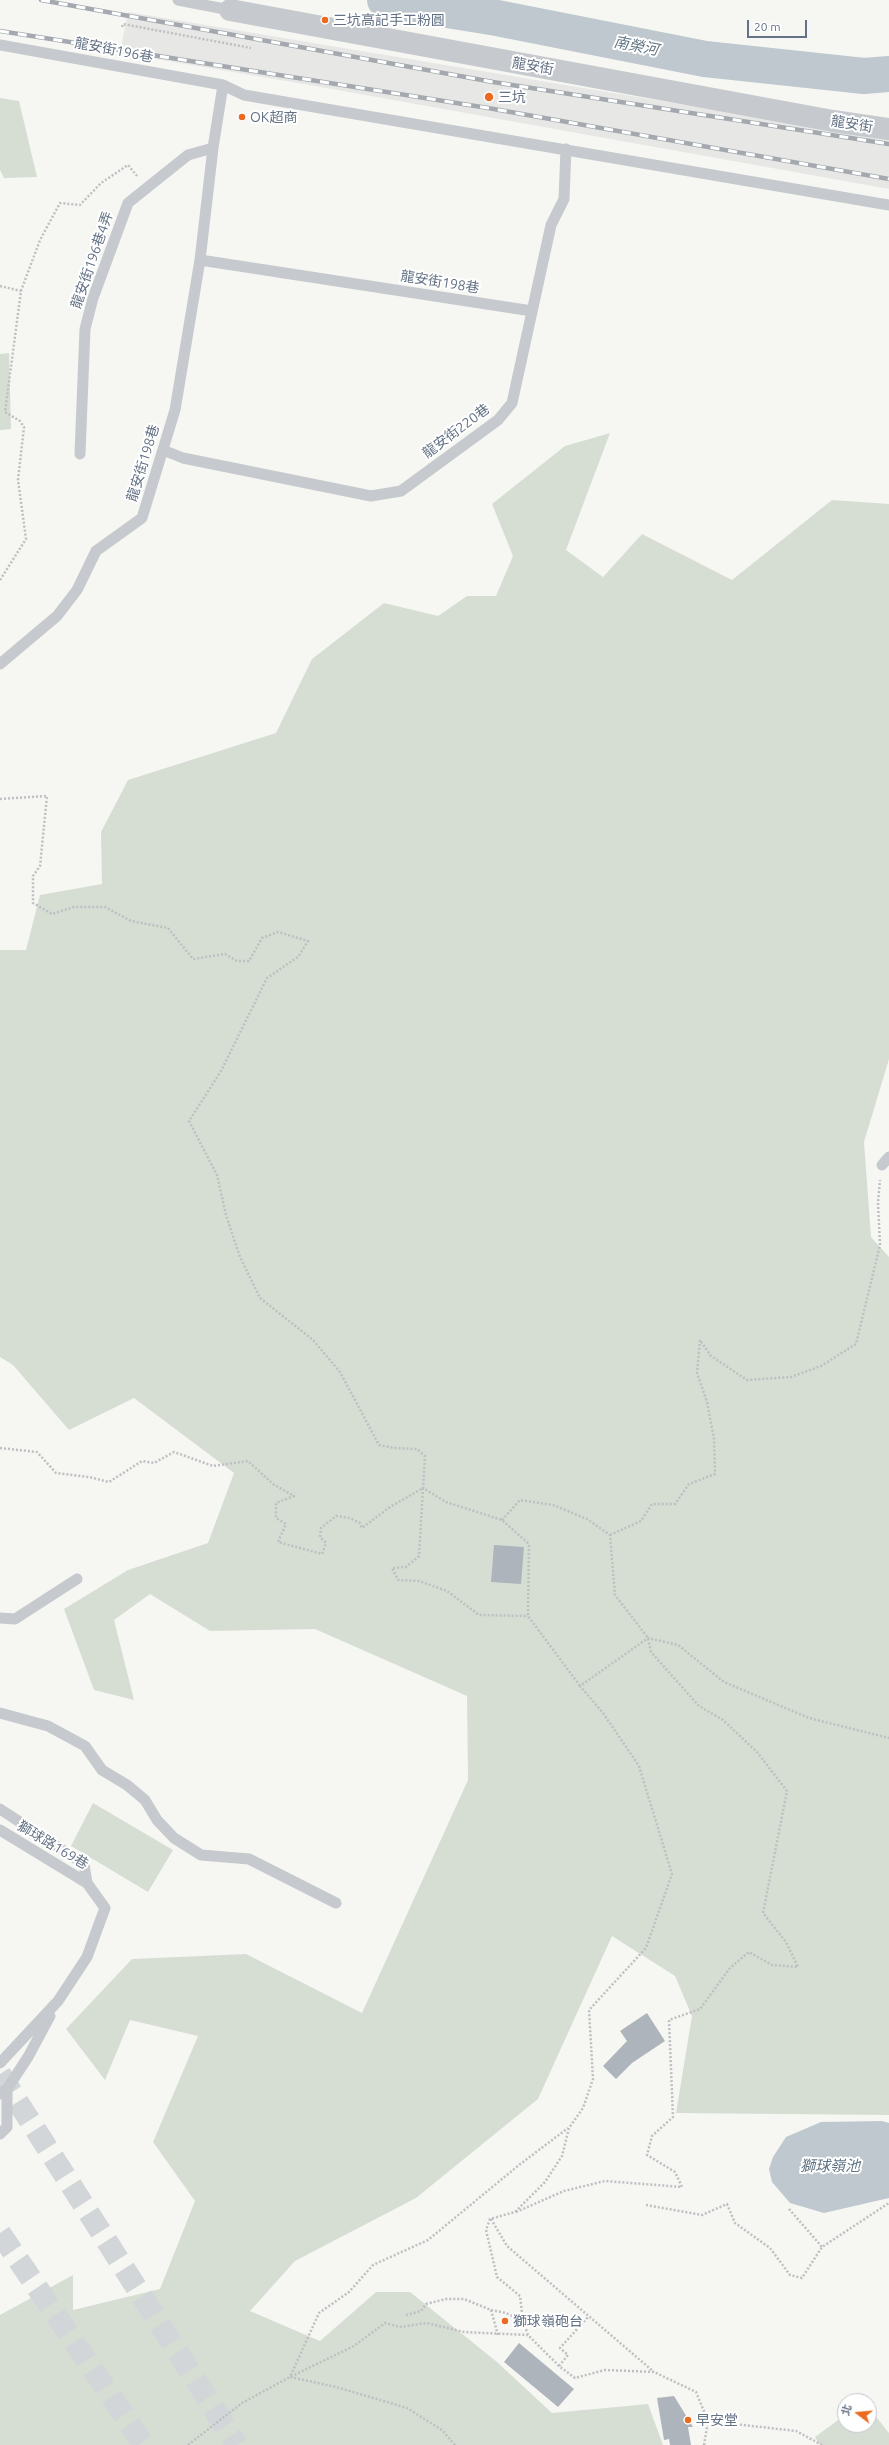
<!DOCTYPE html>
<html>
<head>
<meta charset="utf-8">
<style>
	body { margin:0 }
	#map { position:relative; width:889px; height:2445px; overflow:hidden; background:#f6f7f3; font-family:Ubuntu,"Noto Sans TC",sans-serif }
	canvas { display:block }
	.north { position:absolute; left:837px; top:2393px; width:40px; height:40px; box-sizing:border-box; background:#fff; border:1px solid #c1c7ce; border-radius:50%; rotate:286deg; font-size:11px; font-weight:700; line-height:16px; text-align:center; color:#647285 }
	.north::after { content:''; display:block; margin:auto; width:14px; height:18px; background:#ea6b1f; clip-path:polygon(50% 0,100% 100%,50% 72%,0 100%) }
	.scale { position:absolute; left:747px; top:20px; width:60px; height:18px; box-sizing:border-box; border:2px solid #647285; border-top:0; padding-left:5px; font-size:12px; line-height:14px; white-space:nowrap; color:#647285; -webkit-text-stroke:3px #fff; paint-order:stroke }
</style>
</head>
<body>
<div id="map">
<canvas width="889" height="2445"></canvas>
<div class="north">北</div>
<div class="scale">20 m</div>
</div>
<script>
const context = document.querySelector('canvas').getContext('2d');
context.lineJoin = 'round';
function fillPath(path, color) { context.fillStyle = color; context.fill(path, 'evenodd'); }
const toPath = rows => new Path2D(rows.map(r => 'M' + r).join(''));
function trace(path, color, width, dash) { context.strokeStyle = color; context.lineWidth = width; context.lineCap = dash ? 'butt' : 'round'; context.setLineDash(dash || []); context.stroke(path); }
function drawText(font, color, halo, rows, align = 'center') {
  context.font = font + ' Ubuntu,"Noto Sans TC",sans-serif'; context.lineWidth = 4; context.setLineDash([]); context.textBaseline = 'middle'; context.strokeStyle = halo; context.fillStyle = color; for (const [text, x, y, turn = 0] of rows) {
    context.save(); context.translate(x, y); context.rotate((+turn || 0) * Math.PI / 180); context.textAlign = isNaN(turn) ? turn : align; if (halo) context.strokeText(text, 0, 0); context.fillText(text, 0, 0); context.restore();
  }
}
fillPath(toPath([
	[128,12,889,139,889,189,304,84,120,53]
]), '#e7e8e6');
fillPath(toPath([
	[0,98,19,101,37,177,4,178,0,170],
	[9,353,11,429,0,430,0,354],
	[610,433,566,550,603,577,642,534,732,580,832,500,889,504,889,1059,864,1142,871,1237,889,1257,889,2115,676,2113,692,2016,675,1976,612,1936,538,2099,416,2198,295,2261,250,2311,320,2341,376,2292,410,2292,497,2362,552,2413,648,2404,663,2445,0,2445,0,2315,73,2275,73,2310,160,2289,195,2201,153,2142,198,2036,130,2020,105,2080,66,2029,132,1959,246,1954,362,2013,468,1780,467,1696,315,1629,210,1631,150,1594,114,1620,134,1700,94,1690,64,1609,128,1570,208,1543,234,1473,134,1398,69,1430,13,1365,0,1357,0,950,26,950,40,895,102,884,101,832,128,780,276,733,312,659,384,603,438,616,467,596,496,596,513,556,492,504,565,446],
	[93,1803,173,1850,148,1892,71,1846],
	[869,2408,889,2433,889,2445,820,2445,815,2437,845,2415,845,2425,869,2425]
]), '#d6ded4');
fillPath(toPath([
	[882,2121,889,2123,889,2198,824,2213,790,2203,772,2182,769,2169,773,2157,786,2137,821,2122]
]), '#bfc8ce');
trace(toPath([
	[385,0,497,18,705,59,864,76,889,74]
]), '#bfc8ce', 36);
fillPath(toPath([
	[494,1545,524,1547,521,1584,491,1582],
	[647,2013,665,2041,632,2063,616,2079,603,2066,627,2041,620,2031],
	[519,2343,574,2389,558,2407,504,2362],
	[674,2396,693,2427,688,2427,691,2445,670,2445,669,2439,664,2440,657,2398]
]), '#aeb4bb');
trace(toPath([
	[0,2074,237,2445],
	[0,2233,144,2445]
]), '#d2d6d8', 22, [22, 11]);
trace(toPath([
	[122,27,123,24,251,48],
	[0,286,21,291],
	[0,580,26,539,18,480,24,427,20,421,5,412,21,291,40,240,60,203,80,205,101,183,128,165,137,176],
	[0,799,47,796,40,866,33,876,33,903,52,914,74,907,105,907,131,921,168,928,193,959,225,954,237,961,249,961,262,938,278,932,308,941,298,957,267,978,221,1071,189,1121,217,1175,226,1215,240,1257,260,1298,313,1340,340,1372,379,1445,394,1448,417,1449,425,1456,423,1488,446,1502,502,1520,529,1544,528,1616,580,1686],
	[0,1448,37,1452,56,1473,89,1477,109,1482,142,1461,154,1463,174,1452,213,1466,248,1461,273,1484,294,1496,276,1503,276,1518,286,1524,278,1542,322,1554,326,1543,320,1537,321,1528,336,1516,350,1518,360,1523,362,1528,390,1507,423,1488],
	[423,1488,419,1556,406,1567,392,1568,398,1580,419,1581,447,1591,479,1615,528,1616],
	[502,1520,520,1500,553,1505,587,1519,610,1535,615,1595,648,1638,651,1652,699,1706,723,1720,757,1752,787,1791,763,1913,786,1942,798,1967,772,1965,749,1952,730,1968,700,2009,669,2020,673,2117,652,2136,647,2155,675,2172,682,2187,605,2181,564,2191,516,2212],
	[610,1535,641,1521,652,1504,675,1504,689,1484,715,1474,714,1439,707,1402,697,1373,700,1340,711,1356,747,1380,791,1377,821,1366,856,1344,880,1245,878,1203,880,1180],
	[646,2205,702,2215,727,2204,735,2223,770,2248,790,2275,802,2278,822,2247,889,2203],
	[789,2209,822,2247],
	[491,2219,507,2246,654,2372],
	[491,2310,498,2335],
	[406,2315,421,2311,426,2304,446,2299,464,2299,491,2310,506,2313,523,2321],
	[559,2366,568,2355,560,2348,589,2316],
	[188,2445,242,2403,290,2377,354,2346,385,2323,400,2327,427,2323,464,2332,528,2335],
	[455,2445,442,2430,407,2408,336,2387,290,2377,319,2313,349,2292,373,2265,428,2240,519,2165,568,2128],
	[704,2445,708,2421],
	[822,2445,796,2431,708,2421,696,2392,654,2372,605,2370,575,2378,559,2366,528,2335,523,2321,520,2296,497,2277,486,2230,490,2219,515,2212,545,2182,562,2156,569,2128,583,2108,593,2079,589,2010,646,1948,672,1874,639,1766,603,1713,580,1686,648,1638,678,1645,724,1682,809,1718,889,1738]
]), '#bdbfc2', 2.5, [2, 2]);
trace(toPath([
	[178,0,230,10,230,7],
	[0,45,223,85,244,95,889,205],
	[200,260,532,311],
	[163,450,183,458,371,496,401,491,498,420,512,403,551,225,564,199,566,149],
	[80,454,85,329,93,298,128,203,188,155,213,148],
	[0,664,57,616,77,590,96,551,142,518,175,410,200,260,213,148,223,85],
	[882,1165,889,1157],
	[0,1618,15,1619,77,1579],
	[0,1713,48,1726,85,1746,102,1770,127,1785,145,1800,157,1820,174,1838,201,1855,249,1859,336,1903],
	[0,1809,84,1864,87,1883],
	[0,1830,87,1883,105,1908,87,1957,58,2001,0,2063],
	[0,2094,7,2089,28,2057,50,2016],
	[0,2134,7,2127,7,2089]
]), '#c6c9cd', 11);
trace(toPath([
	[230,10,833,121,889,129]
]), '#c6c9cd', 22);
const rail = toPath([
	[41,0,493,82,889,144],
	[0,31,488,108,889,179]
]);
trace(rail, '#a4a9b0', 4.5);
trace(rail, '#fff', 3, [9]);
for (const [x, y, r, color] of [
	[325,20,4,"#ea6b1f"],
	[489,97,5,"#ea6b1f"],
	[242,117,4,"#ea6b1f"],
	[505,2321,4,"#ea6b1f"],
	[688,2420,4,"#ea6b1f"]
]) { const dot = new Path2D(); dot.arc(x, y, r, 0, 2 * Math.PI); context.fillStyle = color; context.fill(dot); trace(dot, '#fff', 1.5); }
drawText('14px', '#647285', '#fff', [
	["三坑高記手工粉圓",333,20],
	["三坑",498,97],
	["OK超商",250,117],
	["獅球嶺砲台",513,2321],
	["早安堂",696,2420]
], 'left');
drawText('14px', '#647285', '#fff', [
	["龍安街196巷",114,50,11],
	["龍安街",533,66,10],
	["龍安街",852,124,9],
	["龍安街196巷4弄",92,260,-71],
	["龍安街198巷",440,282,9],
	["龍安街220巷",456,431,-37],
	["龍安街198巷",143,463,-73],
	["獅球路169巷",53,1845,31]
]);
drawText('italic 15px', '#5f7382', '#fff', [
	["南榮河",636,46,11],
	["獅球嶺池",830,2166]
]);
</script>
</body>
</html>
